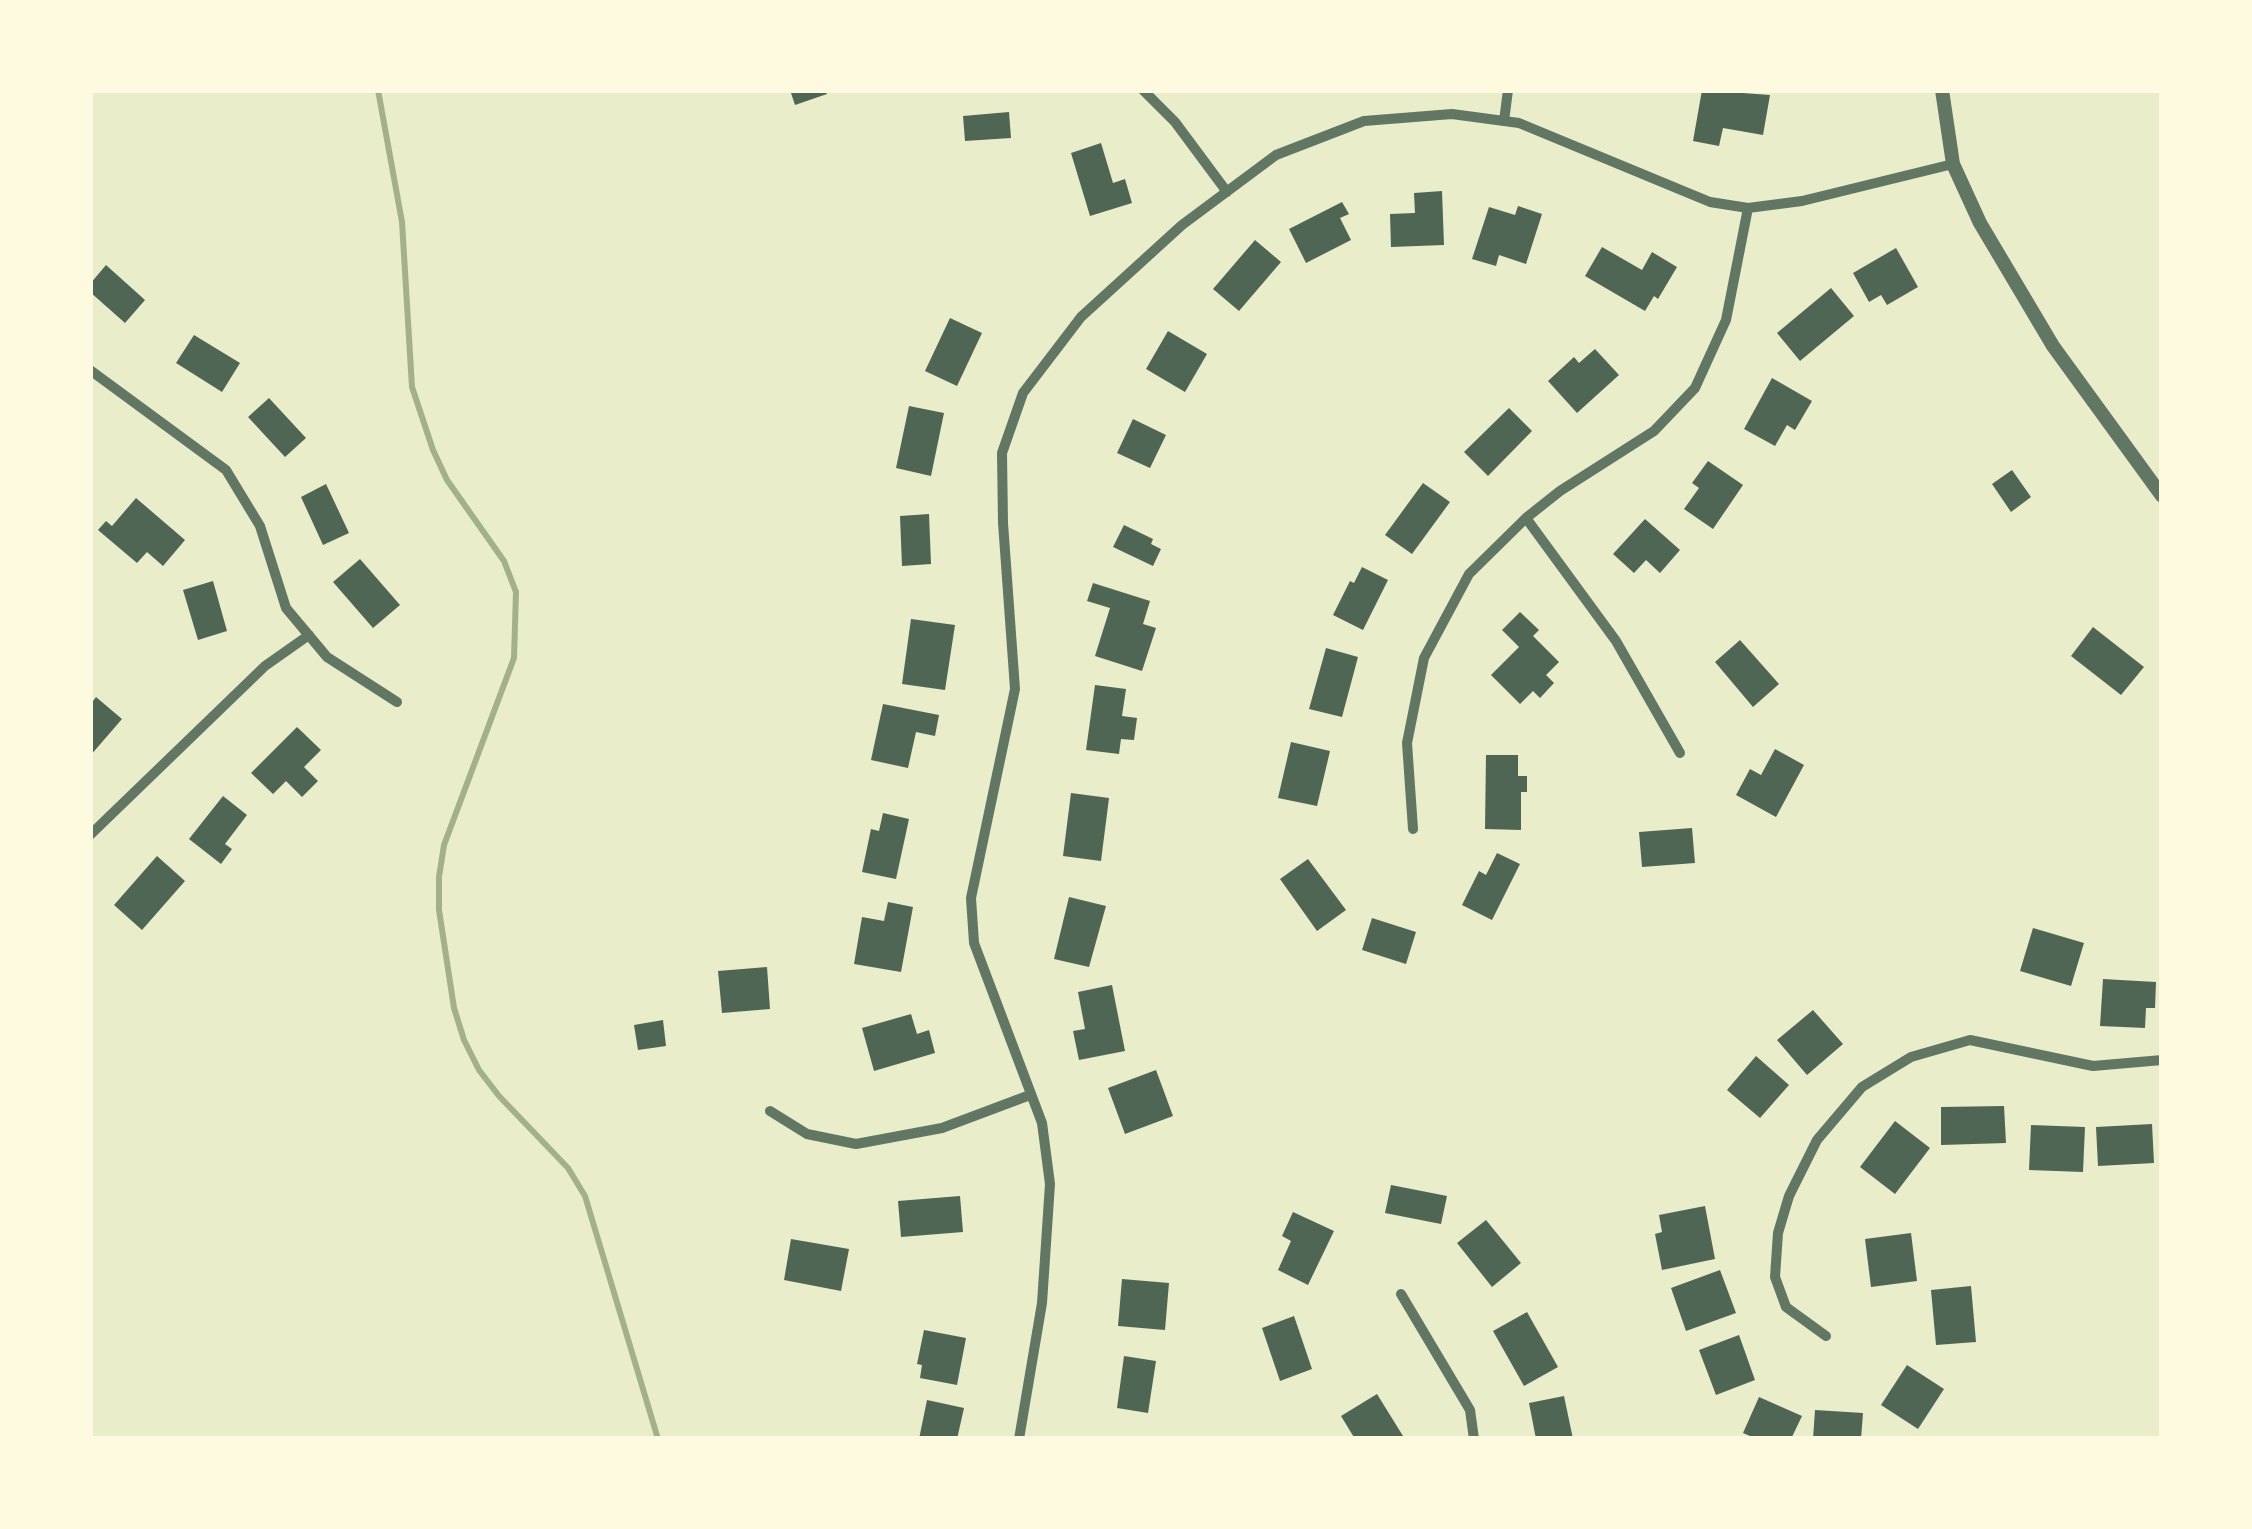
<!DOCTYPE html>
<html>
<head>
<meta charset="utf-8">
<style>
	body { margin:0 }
	#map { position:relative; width:2252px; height:1529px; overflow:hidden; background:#e9edc9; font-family:"Playfair Display",serif }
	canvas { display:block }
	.frame { position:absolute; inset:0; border:93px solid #fefae0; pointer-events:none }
</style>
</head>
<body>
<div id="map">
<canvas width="2252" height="1529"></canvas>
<div class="frame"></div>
</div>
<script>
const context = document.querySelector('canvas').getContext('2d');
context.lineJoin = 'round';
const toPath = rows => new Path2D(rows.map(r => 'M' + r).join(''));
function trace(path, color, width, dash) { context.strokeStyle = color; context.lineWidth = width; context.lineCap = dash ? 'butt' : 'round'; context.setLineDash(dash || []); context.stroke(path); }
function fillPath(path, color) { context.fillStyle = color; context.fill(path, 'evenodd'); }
trace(toPath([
	[378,90,402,222,412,387,433,450,447,480,504,561,516,592,514,658,444,845,439,877,439,910,454,1008,464,1040,479,1070,499,1096,568,1168,585,1196,658,1439]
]), '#a3b18a', 6);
fillPath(toPath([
	[790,90,825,90,827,94,795,105],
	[1702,90,1770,95,1763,135,1723,128,1719,146,1693,141],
	[1009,112,1011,138,965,141,963,116],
	[1101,143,1113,183,1125,179,1132,203,1090,216,1071,153],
	[1442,191,1444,245,1391,247,1390,214,1415,213,1414,193],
	[1342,202,1349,214,1340,218,1351,240,1306,263,1289,229],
	[1518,206,1542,214,1526,264,1499,255,1496,266,1472,259,1489,207,1515,215],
	[1255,240,1281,262,1239,311,1213,289],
	[1602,247,1642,270,1652,252,1677,267,1658,299,1654,296,1645,311,1585,276],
	[1896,248,1918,287,1887,305,1881,295,1869,302,1853,273],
	[106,265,145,300,125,323,90,292,90,284],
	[1831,288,1854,316,1800,361,1777,333],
	[950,318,982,333,957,386,925,371],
	[1168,331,1207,354,1185,392,1146,369],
	[194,335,240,363,222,392,176,363],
	[1595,349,1619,375,1577,413,1548,381,1574,357,1579,363],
	[1772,378,1812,401,1795,430,1787,425,1775,446,1744,429],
	[269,398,306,438,285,457,248,417],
	[909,406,944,413,931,476,896,468],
	[1509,408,1532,431,1488,476,1464,452],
	[1133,419,1166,435,1150,468,1117,453],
	[1708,461,1743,485,1713,529,1684,509,1699,488,1692,483],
	[2012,470,2031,497,2011,512,1992,484],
	[1423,483,1450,502,1412,554,1385,535],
	[326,484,349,533,323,545,301,497],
	[136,498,185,540,163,566,147,552,137,563,98,530,106,521,112,526],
	[929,514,931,564,902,566,900,516],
	[1645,519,1680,550,1660,573,1646,560,1634,573,1613,554],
	[1124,525,1153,539,1151,544,1161,549,1153,566,1113,547],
	[360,559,400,605,373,628,333,582],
	[1362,567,1388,580,1363,630,1333,615,1350,581,1354,583],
	[213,581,227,631,198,640,183,590],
	[1093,583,1150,601,1143,624,1156,628,1142,671,1095,656,1110,608,1087,601],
	[1520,612,1539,630,1533,636,1559,662,1546,675,1554,683,1540,698,1533,691,1520,704,1491,675,1519,647,1502,630],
	[911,619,955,625,945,690,902,684],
	[2093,627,2144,667,2121,695,2071,656],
	[1740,640,1779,684,1753,707,1715,662],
	[1326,648,1358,657,1342,717,1309,709],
	[1095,685,1126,689,1122,716,1137,718,1134,740,1121,739,1119,754,1086,750],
	[96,697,122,719,90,756,90,705],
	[883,704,939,715,935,736,916,732,908,768,871,760],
	[297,727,321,750,304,767,318,781,302,797,286,781,273,794,251,773],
	[1291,742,1330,751,1317,806,1278,798],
	[1775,749,1804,765,1776,817,1736,795,1750,769,1761,775],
	[1486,755,1518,755,1518,776,1527,776,1527,792,1521,792,1521,830,1485,829],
	[1071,793,1109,798,1101,861,1063,856],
	[223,796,247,815,225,844,232,849,221,864,189,839],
	[883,813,909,819,896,879,862,872,871,829,879,831],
	[1692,828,1695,863,1642,867,1639,832],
	[1497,853,1520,864,1492,920,1462,905,1479,871,1486,875],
	[157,856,185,881,142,930,114,905],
	[1308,859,1346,910,1317,931,1280,879],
	[1069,897,1106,906,1089,967,1054,959],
	[888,902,913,907,901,972,854,964,862,917,884,921],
	[1372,918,1416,932,1406,964,1362,950],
	[2033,928,2084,943,2071,986,2020,971],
	[767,967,770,1009,722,1013,718,971],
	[2103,979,2156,982,2155,1008,2146,1008,2145,1028,2100,1026],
	[1112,985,1125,1051,1079,1060,1073,1031,1085,1029,1078,992],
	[1813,1010,1843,1044,1807,1075,1777,1040],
	[911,1014,917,1034,929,1030,935,1053,874,1071,862,1028],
	[663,1020,666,1046,638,1050,634,1025],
	[1756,1056,1789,1085,1760,1118,1727,1090],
	[1156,1070,1173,1116,1125,1134,1108,1088],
	[2004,1106,2006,1143,1941,1145,1941,1107],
	[1895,1121,1930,1148,1895,1194,1860,1167],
	[2152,1124,2154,1163,2098,1166,2096,1127],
	[2031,1125,2085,1127,2083,1172,2029,1170],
	[1391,1185,1447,1196,1441,1224,1385,1213],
	[960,1196,963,1232,901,1237,898,1201],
	[1705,1206,1715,1259,1662,1270,1655,1234,1662,1232,1659,1215],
	[1293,1212,1334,1231,1308,1285,1278,1270,1291,1241,1282,1236],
	[1486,1220,1521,1263,1492,1287,1457,1243],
	[1911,1233,1917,1281,1871,1287,1865,1239],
	[791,1239,849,1249,841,1291,784,1280],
	[1720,1270,1736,1313,1686,1331,1671,1288],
	[1122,1279,1169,1283,1165,1330,1118,1326],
	[1971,1286,1976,1342,1936,1345,1931,1290],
	[1527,1312,1558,1367,1524,1386,1493,1331],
	[1294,1316,1312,1369,1280,1381,1262,1328],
	[924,1330,966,1338,957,1385,920,1378,922,1365,917,1364],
	[1739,1335,1755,1380,1716,1395,1699,1350],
	[1124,1356,1156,1361,1148,1413,1117,1408],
	[1907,1365,1944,1389,1918,1429,1881,1405],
	[1377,1394,1403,1436,1355,1439,1341,1416],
	[1564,1396,1573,1439,1536,1439,1529,1403],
	[1759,1397,1802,1416,1791,1439,1757,1439,1743,1433],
	[927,1400,964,1408,957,1439,919,1439],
	[1815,1410,1863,1413,1861,1439,1813,1439]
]), '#4f6655');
trace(toPath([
	[1143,90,1175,122,1227,192],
	[1504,121,1508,90],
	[90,370,226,470,260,526,286,608,327,657,397,702],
	[1526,518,1616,641,1680,753],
	[1413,829,1407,743,1424,658,1469,574,1526,518,1560,491,1654,431,1695,388,1726,320,1748,208],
	[90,835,265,666,309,635],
	[770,1111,807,1134,856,1144,942,1128,1030,1095],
	[1401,1294,1470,1410,1474,1439],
	[1826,1336,1786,1307,1775,1277,1778,1233,1789,1196,1817,1140,1862,1087,1911,1057,1970,1040,2093,1066,2162,1060],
	[1019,1439,1042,1303,1050,1184,1042,1123,974,943,971,898,1015,689,1003,523,1002,453,1023,393,1081,317,1182,225,1276,155,1364,121,1452,114,1519,123,1710,202,1748,208,1802,201,1953,164]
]), '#617663', 10);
trace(toPath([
	[1942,90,1953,164,1980,223,2053,346,2162,496]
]), '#617663', 14);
</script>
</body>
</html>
